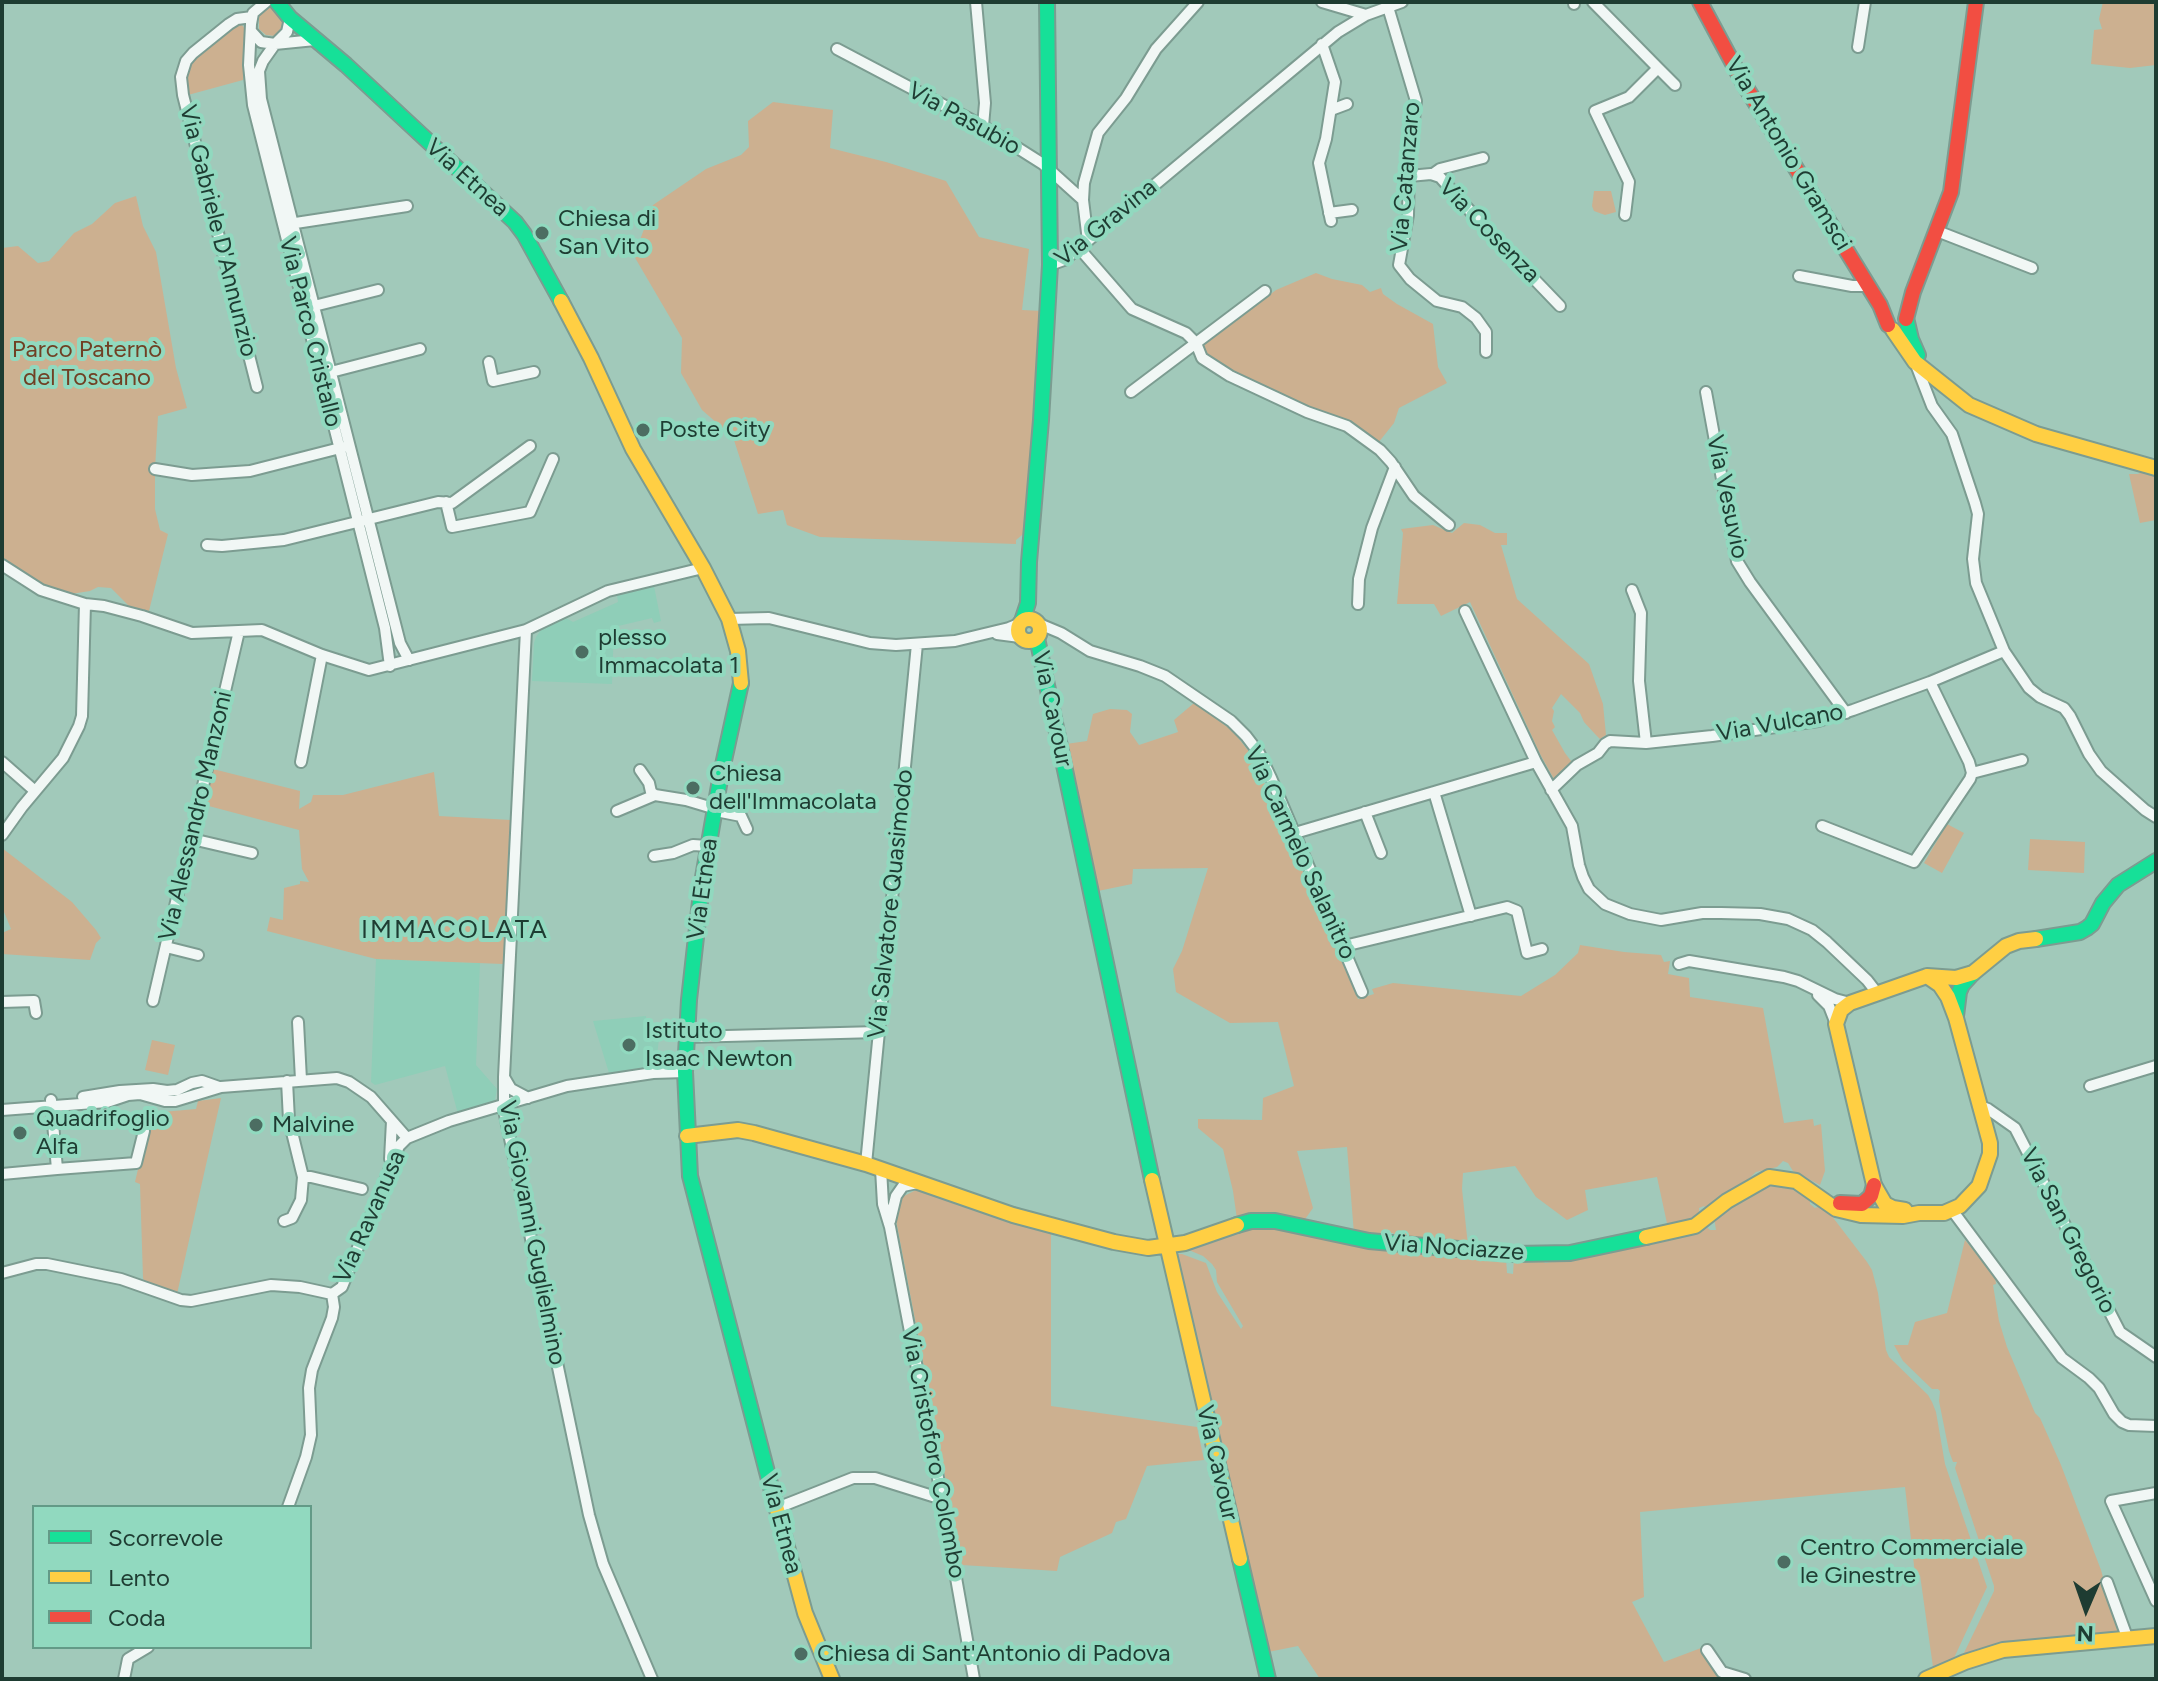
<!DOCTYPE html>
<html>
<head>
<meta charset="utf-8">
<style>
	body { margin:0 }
	#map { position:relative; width:2158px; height:1681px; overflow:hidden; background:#a1c9ba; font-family:Figtree,sans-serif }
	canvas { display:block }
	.frame { position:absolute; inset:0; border:4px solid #1e3c32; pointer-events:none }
	.legend { position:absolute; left:32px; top:1505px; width:280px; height:144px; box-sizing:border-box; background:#91d9bf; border:2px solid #639a87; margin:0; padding:10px 14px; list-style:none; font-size:24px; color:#1e3c32 }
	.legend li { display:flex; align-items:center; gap:16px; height:40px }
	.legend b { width:40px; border:2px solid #639a87 }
	.north { position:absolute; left:2046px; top:1569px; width:80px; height:80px; -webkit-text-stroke:6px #91d9bf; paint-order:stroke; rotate:182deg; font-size:22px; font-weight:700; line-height:32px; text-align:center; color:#1e3c32 }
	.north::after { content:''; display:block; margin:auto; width:28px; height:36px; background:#1e3c32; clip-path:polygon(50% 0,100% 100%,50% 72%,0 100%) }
</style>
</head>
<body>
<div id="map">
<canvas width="2158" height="1681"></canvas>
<div class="frame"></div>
<ul class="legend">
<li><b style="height:10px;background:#16e098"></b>Scorrevole</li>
<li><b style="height:10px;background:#ffcf43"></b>Lento</li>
<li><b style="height:10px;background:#f24e42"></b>Coda</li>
</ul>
<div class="north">N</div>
</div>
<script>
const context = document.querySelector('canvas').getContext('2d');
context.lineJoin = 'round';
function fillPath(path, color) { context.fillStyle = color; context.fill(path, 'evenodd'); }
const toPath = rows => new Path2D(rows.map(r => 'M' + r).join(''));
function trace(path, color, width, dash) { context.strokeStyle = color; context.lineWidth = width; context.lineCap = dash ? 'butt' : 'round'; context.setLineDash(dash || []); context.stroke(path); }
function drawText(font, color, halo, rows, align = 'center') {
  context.font = font + ' Figtree,sans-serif'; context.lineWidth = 8; context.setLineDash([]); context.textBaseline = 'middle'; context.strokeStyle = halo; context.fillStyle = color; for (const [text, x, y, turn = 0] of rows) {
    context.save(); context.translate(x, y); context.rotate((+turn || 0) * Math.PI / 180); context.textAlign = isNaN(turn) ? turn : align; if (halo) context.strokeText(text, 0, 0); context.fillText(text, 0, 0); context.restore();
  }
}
fillPath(toPath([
	[654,586,661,621,654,623,652,618,614,627,612,684,532,681,534,643,536,637,541,630,566,618,573,622,618,602,617,595],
	[376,959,480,963,476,1065,497,1089,495,1100,491,1104,458,1114,445,1066,375,1085,371,1082],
	[646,1016,647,1040,659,1039,657,1055,655,1055,655,1070,641,1069,609,1073,593,1021]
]), '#8fceb8');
fillPath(toPath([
	[2103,2,2156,2,2156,65,2130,68,2091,64,2094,30,2102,29,2099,19],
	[266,8,273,8,285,22,283,30,275,36,266,35,259,29,259,15,261,10],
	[242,25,245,29,243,80,188,95,185,74,188,63,233,26],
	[773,102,833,110,830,148,886,162,946,181,979,237,1029,249,1022,310,1043,311,1027,531,1016,540,1016,544,820,537,787,525,783,510,758,514,733,437,702,410,681,373,682,338,634,256,653,205,706,169,741,155,749,147,748,121],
	[1594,191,1611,191,1616,212,1605,215,1594,211,1592,206],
	[136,196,143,226,156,252,176,368,187,408,158,416,155,469,155,509,160,530,168,534,149,611,129,606,111,588,98,587,90,591,71,594,43,584,2,557,2,248,18,246,38,263,49,261,74,233,92,224,115,203],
	[1316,273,1332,279,1362,285,1370,292,1381,288,1383,294,1397,304,1433,324,1438,367,1447,383,1399,408,1394,423,1378,443,1232,374,1209,359,1204,345,1276,290],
	[2144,471,2156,474,2156,520,2140,523,2129,474,2138,474],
	[1464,523,1480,525,1495,533,1507,533,1507,545,1501,545,1517,599,1589,664,1603,704,1606,735,1600,739,1595,734,1584,722,1580,713,1561,694,1552,708,1554,711,1552,721,1555,727,1552,730,1565,753,1571,761,1574,760,1573,764,1555,781,1540,754,1470,602,1441,616,1434,604,1397,604,1403,533,1401,529,1433,525,1452,533],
	[1194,703,1233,731,1253,757,1358,999,1374,994,1372,989,1393,983,1521,996,1555,975,1578,953,1580,945,1624,952,1661,955,1664,962,1670,961,1668,974,1689,978,1690,997,1763,1008,1784,1123,1813,1119,1814,1126,1821,1124,1825,1171,1820,1185,1793,1171,1788,1163,1783,1161,1777,1167,1756,1172,1743,1184,1707,1210,1704,1206,1699,1208,1700,1218,1668,1228,1657,1177,1585,1190,1588,1210,1567,1220,1536,1197,1515,1166,1463,1173,1462,1189,1468,1246,1396,1239,1393,1233,1389,1233,1385,1238,1354,1234,1347,1147,1297,1151,1313,1208,1303,1222,1237,1219,1233,1191,1223,1149,1198,1128,1198,1119,1262,1120,1263,1098,1294,1086,1278,1022,1230,1023,1176,992,1173,969,1182,951,1208,868,1133,869,1132,884,1098,891,1066,744,1087,741,1093,714,1110,709,1127,710,1132,714,1130,732,1139,745,1178,732,1174,720],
	[213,769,300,791,299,809,311,802,313,795,343,795,434,772,439,816,511,820,503,964,376,959,267,931,270,917,283,920,284,888,300,884,300,881,309,882,302,869,299,830,205,805],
	[1947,824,1964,833,1942,873,1924,863],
	[2030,839,2085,842,2084,873,2028,870],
	[2,848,72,902,96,930,101,938,96,943,90,960,2,954,2,933,11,929,2,907],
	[152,1040,175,1045,168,1075,145,1070],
	[221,1098,177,1294,145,1283,143,1278,140,1184,135,1182,151,1113,196,1109,198,1101],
	[1769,1186,1790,1188,1810,1200,1810,1204,1815,1208,1821,1206,1828,1211,1867,1262,1872,1270,1878,1293,1886,1350,1889,1357,1928,1395,1932,1402,1936,1412,1945,1464,1987,1587,1954,1658,1933,1667,1920,1575,1915,1574,1905,1487,1640,1512,1644,1597,1632,1602,1664,1662,1701,1648,1719,1676,1727,1679,1320,1679,1298,1646,1268,1652,1208,1405,1210,1402,1208,1394,1205,1394,1175,1264,1177,1254,1182,1254,1206,1263,1217,1292,1241,1329,1243,1326,1217,1282,1216,1270,1212,1264,1203,1256,1184,1248,1262,1224,1506,1258,1507,1273,1513,1274,1514,1258,1541,1258,1545,1263,1551,1262,1553,1258,1705,1225,1710,1230,1716,1230,1714,1217,1728,1206],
	[916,1190,923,1191,1051,1229,1051,1406,1197,1427,1204,1460,1147,1466,1126,1519,1116,1522,1112,1533,1060,1557,1057,1571,962,1565,895,1215,898,1203,902,1197],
	[1965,1240,1995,1277,1996,1284,1993,1285,1999,1321,2007,1347,2035,1413,2040,1418,2061,1465,2101,1570,2118,1633,1962,1657,1994,1591,1994,1586,1955,1468,1957,1462,1953,1462,1949,1451,1939,1401,1940,1391,1938,1389,1932,1389,1903,1361,1894,1345,1908,1345,1915,1322,1947,1313]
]), '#ccb090');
const street = toPath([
	[266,2,253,13,251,24,249,65,253,105,385,628,390,666],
	[976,2,985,103,983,126],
	[1322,2,1366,15],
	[1574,2,1574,4],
	[1593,2,1658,68,1629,97,1595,111,1629,182,1625,215],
	[1388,7,1416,101,1409,165,1408,215,1399,265,1410,279,1437,301,1462,307,1476,318,1486,332,1486,352],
	[252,17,237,19,229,24,193,53,186,61,181,77,183,95,257,387],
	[251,31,261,42,275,44,287,32,290,18],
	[315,40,275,44,263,61,259,71,261,99,400,643,409,660],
	[1322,44,1335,82,1326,139,1319,163,1331,221],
	[1858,47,1865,2],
	[837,49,983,126,1043,164,1083,200],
	[1658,68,1675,85],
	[1331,110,1347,104],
	[1433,174,1440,169,1483,158],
	[1409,176,1431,174,1440,177,1486,229,1560,306],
	[1329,213,1352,210],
	[289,224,407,206],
	[1937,231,2032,268],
	[1088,241,1083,200,1084,183,1098,133,1126,98,1156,49,1198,2],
	[1079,248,1132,309,1186,333,1196,343,1202,358,1230,376,1307,412,1347,426,1380,450,1391,462,1414,496,1449,525],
	[1050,265,1064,260,1079,248,1338,32,1366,15,1402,2],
	[1799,276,1852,286,1866,286],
	[314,306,378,290],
	[489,362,493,381,534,372],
	[1915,362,1932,406,1952,434,1975,503,1978,514,1973,559,1976,583,2004,651,2029,688,2040,697,2064,708,2070,716,2089,754,2101,771,2145,810,2156,817],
	[331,372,420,349],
	[1131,392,1265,291],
	[1706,392,1737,561,1750,582,1846,713],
	[155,469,192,475,250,471,344,447],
	[446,502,452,527,530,512,553,459],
	[207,545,222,546,284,540,438,502,452,503,530,446],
	[2,565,41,590,85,604,104,606,142,616,192,633,262,630,322,655,369,670,526,630,608,591,703,568],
	[1632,590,1641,613,1639,681,1646,743],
	[1358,604,1359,579,1372,528,1395,467],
	[1465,611,1536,762],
	[729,619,769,618,870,643,896,645,955,641,1009,628,1019,624],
	[1037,623,1061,633,1090,651,1140,666,1165,676,1231,721,1246,736,1259,753,1271,778,1362,992],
	[526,630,504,1077,504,1110,589,1515,603,1564,652,1679],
	[997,634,1020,637],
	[2,762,35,791],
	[301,762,322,655],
	[640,770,649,783,651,792,655,795],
	[1972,773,2022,760],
	[1551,790,1577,765,1598,753,1605,744,1610,741,1646,743,1712,736,1818,721,1853,710,1930,682,2004,651],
	[1434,792,1471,916],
	[617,811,655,795,686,800,716,809],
	[716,811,741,816,747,829],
	[1365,812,1381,853],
	[1822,826,1914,862,1970,779,1972,773,1969,762,1930,682],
	[1295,833,1536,762,1572,826,1579,865,1583,877,1589,889,1605,904,1630,914,1661,920,1702,913,1721,913,1760,914,1788,919,1812,930,1827,942,1867,980,1877,993],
	[2,835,22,807,63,758,79,726,82,716,85,604],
	[192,839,252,853],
	[654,856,673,853,693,845,708,846],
	[1344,946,1507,907,1517,911,1527,953,1542,949],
	[166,947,198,955],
	[1679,964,1689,961,1784,977,1798,981,1835,999,1850,1003],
	[1818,995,1829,1006,1836,1024],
	[153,1001,239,631],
	[2,1002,34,1001,36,1013],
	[298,1022,301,1080],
	[688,1037,878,1032],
	[504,1077,511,1089,528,1098],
	[2090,1086,2156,1066],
	[83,1097,120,1091,153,1089,167,1091,177,1090,192,1083,202,1081,219,1087],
	[1980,1106,1988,1109,2015,1128,2120,1332,2156,1357],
	[2,1110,107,1102,128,1095,140,1094,165,1101,175,1101,221,1087,337,1078,349,1082,371,1097,407,1138],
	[390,1159,392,1121],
	[866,1164,917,644],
	[57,1169,136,1163,144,1131],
	[881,1169,883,1204,890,1227,942,1499,974,1679],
	[2,1174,57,1169,51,1100],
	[303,1177,311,1177,362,1189],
	[1952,1210,2062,1358,2089,1378,2099,1388,2114,1414,2122,1422,2129,1425,2156,1426],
	[284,1221,292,1218,301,1200,303,1177,289,1120,287,1081],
	[890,1221,896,1196,903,1186,917,1183],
	[2,1273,36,1264,47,1264,121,1279,181,1300,191,1301,271,1285,300,1287,332,1294],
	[332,1294,342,1287,399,1146,407,1138,449,1121,567,1086,653,1073,685,1072],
	[2156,1493,2111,1501,2156,1601],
	[288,1507,306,1457,311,1435,309,1388,312,1370,332,1318,334,1307,332,1294],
	[777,1508,853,1478,875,1478,942,1499],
	[2107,1582,2127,1637],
	[1707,1650,1722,1672,1745,1679],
	[124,1679,128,1659,148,1647]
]);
const fast = toPath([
	[277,2,290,18,346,65,515,222,524,234,561,301],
	[1907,322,1911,339,1918,355],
	[1022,621,1028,603,1029,562,1041,420,1050,265,1047,2],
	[1037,638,1152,1180],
	[741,683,721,774,702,883,689,1000,685,1072,690,1176,773,1495],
	[2036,939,2080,932,2087,928,2092,924,2103,903,2118,885,2156,861],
	[1956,1016,1959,992,1962,985,1973,973],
	[1237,1225,1251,1221,1275,1221,1369,1241,1514,1254,1570,1253,1646,1237],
	[1240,1559,1268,1679]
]);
const slow = toPath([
	[561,301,591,358,633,449,703,568,729,619,738,651,741,683],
	[1893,330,1915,362,1969,405,2036,434,2156,468],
	'1018 630a11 11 0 1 1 22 0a11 11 0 1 1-22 0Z',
	[687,1136,738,1130,754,1133,866,1164,1013,1215,1114,1242,1148,1248,1185,1243,1237,1225],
	[1152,1180,1240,1559],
	[1905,1210,1893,1208,1885,1204,1874,1185,1836,1024,1841,1010,1850,1003,1927,976,1956,978,1973,973,2006,946,2019,941,2036,939],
	[1646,1237,1695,1226,1727,1201,1769,1177,1796,1181,1836,1209,1861,1215,1903,1216,1919,1213,1944,1213,1960,1206,1979,1186,1990,1154,1990,1143,1956,1018,1948,997,1940,985,1927,976],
	[773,1495,805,1613,832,1679],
	[1926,1679,1965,1662,2003,1650,2156,1636]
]);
const jam = toPath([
	[1700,2,1744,84,1880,305,1888,325],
	[1906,319,1913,292,1951,192,1976,2],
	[1840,1203,1862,1204,1871,1196,1874,1185]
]);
trace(street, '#7c9c91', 14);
trace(fast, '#7c9c91', 18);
trace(slow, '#7c9c91', 18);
trace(jam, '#7c9c91', 18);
trace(street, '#f1f7f5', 10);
trace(fast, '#16e098', 14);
trace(slow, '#ffcf43', 14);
trace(jam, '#f24e42', 14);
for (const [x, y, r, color] of [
	[542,233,8,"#4c6d62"],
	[643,430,8,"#4c6d62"],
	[582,652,8,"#4c6d62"],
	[693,788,8,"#4c6d62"],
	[629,1045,8,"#4c6d62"],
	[256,1125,8,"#4c6d62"],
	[20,1133,8,"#4c6d62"],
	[1784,1562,8,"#4c6d62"],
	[801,1654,8,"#4c6d62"]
]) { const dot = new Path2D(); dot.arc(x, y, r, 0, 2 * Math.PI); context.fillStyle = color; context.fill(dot); trace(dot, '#91d9bf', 3); }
drawText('24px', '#1e3c32', '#91d9bf', [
	["Via Pasubio",964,119,29],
	["Via Antonio Gramsci",1788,154,59],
	["Via Catanzaro",1406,177,-85],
	["Via Etnea",467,178,42],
	["Via Gravina",1106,223,-39],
	["Via Gabriele D'Annunzio",218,231,76],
	["Via Cosenza",1489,231,46],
	["Via Parco Cristallo",310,332,76],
	["Via Vesuvio",1727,497,78],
	["Via Cavour",1052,709,78],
	["Via Vulcano",1780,723,-10],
	["Via Alessandro Manzoni",196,816,-77],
	["Via Carmelo Salanitro",1300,853,65],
	["Via Etnea",703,889,-82],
	["Via Salvatore Quasimodo",891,904,-84],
	["Via Ravanusa",370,1217,-66],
	["Via San Gregorio",2068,1231,63],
	["Via Giovanni Guglielmino",532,1233,79],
	["Via Nociazze",1454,1248,4],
	["Via Cristoforo Colombo",933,1453,79],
	["Via Cavour",1217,1463,77],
	["Via Etnea",781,1524,75]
]);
drawText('24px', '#1e3c32', '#91d9bf', [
	["Chiesa di",558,219],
	["San Vito",558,247],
	["Poste City",659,430],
	["plesso",598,638],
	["Immacolata 1",598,666],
	["Chiesa",709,774],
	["dell'Immacolata",709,802],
	["Istituto",645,1031],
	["Isaac Newton",645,1059],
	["Quadrifoglio",36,1119],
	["Alfa",36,1147],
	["Malvine",272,1125],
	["Centro Commerciale",1800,1548],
	["le Ginestre",1800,1576],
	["Chiesa di Sant'Antonio di Padova",817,1654]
], 'left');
drawText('24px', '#704024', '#91d9bf', [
	["Parco Paternò",87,350],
	["del Toscano",87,378]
]);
context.letterSpacing = '2px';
drawText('26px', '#1e3c32', '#91d9bf', [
	["IMMACOLATA",455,930]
]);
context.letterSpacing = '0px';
</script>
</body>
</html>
